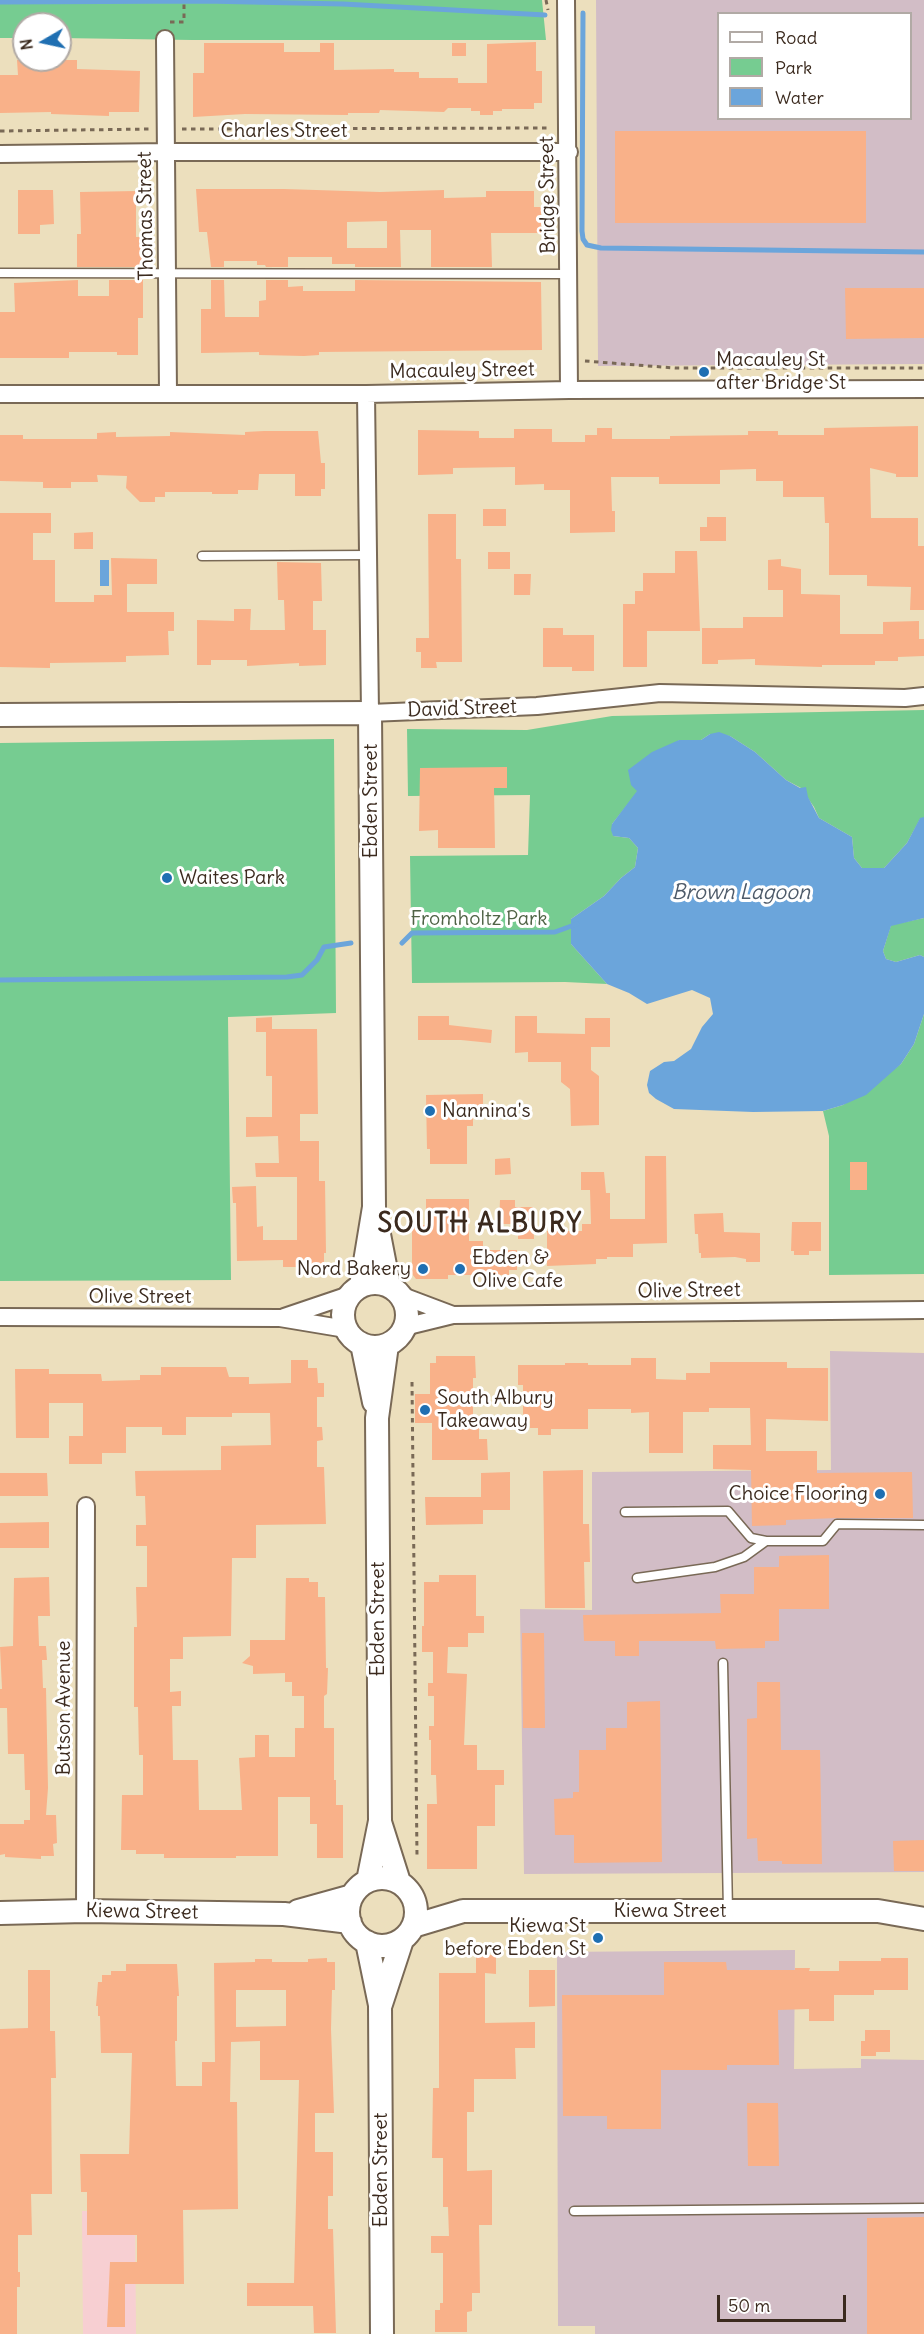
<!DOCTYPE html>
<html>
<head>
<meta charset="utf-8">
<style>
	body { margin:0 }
	#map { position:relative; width:924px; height:2334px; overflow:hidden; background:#ecdfbd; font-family:Delius,sans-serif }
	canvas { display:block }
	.legend { position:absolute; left:717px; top:12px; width:195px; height:108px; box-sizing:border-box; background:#fff; border:2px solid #b1aaa5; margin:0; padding:8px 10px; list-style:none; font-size:18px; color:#3b2a1e }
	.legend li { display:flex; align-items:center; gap:12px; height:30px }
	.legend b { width:30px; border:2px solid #b1aaa5 }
	.north { position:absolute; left:12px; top:12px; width:60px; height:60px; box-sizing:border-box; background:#fff; border:2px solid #b1aaa5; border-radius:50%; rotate:261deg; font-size:16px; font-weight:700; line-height:24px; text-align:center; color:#3b2a1e }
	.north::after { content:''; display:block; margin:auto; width:21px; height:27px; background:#1f6fb2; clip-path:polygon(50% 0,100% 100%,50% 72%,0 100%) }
	.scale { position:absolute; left:717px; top:2295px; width:129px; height:27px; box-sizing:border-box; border:3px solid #3b2a1e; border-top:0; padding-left:8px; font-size:18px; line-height:21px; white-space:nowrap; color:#3b2a1e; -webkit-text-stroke:4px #fff; paint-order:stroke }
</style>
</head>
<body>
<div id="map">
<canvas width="924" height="2334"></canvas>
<ul class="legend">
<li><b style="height:8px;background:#fff"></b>Road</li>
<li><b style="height:16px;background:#76cc91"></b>Park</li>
<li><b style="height:16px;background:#6ba5db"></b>Water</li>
</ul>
<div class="north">N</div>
<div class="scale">50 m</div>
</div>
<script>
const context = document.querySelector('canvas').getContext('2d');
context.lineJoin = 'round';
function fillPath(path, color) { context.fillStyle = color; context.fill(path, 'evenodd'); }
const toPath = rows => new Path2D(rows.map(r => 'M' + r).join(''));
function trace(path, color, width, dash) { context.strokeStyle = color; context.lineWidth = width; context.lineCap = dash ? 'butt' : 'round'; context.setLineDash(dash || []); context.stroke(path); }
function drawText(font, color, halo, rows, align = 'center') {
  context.font = font + ' Delius,sans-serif'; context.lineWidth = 6; context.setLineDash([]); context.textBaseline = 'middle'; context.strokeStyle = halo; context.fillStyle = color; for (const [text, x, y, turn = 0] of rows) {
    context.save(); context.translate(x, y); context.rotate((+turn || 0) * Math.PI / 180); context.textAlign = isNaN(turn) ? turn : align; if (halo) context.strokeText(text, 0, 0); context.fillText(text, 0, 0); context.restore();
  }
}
fillPath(toPath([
	[82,2211,135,2211,136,2334,83,2334]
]), '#f7cfd2');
fillPath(toPath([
	[596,0,924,0,924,364,598,366],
	[718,14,910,14,910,118,718,118],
	[830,1351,924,1353,924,1872,524,1874,520,1609,592,1610,592,1472,831,1470],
	[795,1950,794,2069,861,2068,861,2059,924,2060,924,2334,595,2334,595,2326,558,2326,557,1952]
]), '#d2bdc6');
fillPath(toPath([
	[0,0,542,0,546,40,192,40,60,38,60,24,24,24,24,38,0,38],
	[924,710,924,823,920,819,907,843,884,868,862,868,854,858,852,837,819,818,814,807,801,788,786,780,755,752,730,736,710,734,701,740,679,740,612,824,613,836,629,838,638,848,635,867,621,878,604,896,571,919,571,944,607,984,565,982,412,983,410,856,528,855,530,795,408,796,407,729,527,730,612,716],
	[334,739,336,1013,228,1017,231,1280,0,1281,0,743],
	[924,918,924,957,920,955,896,962,886,959,883,951,891,925],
	[924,1014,924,1274,829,1275,829,1136,823,1111,843,1105,901,1064,914,1044]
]), '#76cc91');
fillPath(toPath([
	[100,560,109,560,109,586,100,586],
	[719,732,730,736,755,752,786,780,800,788,806,787,808,797,819,818,852,837,854,858,862,868,884,868,907,843,920,818,924,817,924,918,891,926,883,951,886,959,896,962,920,955,924,957,924,1014,914,1044,901,1064,866,1095,843,1105,823,1111,753,1112,674,1109,656,1099,649,1093,647,1085,650,1071,664,1062,674,1061,691,1049,702,1027,713,1014,710,998,692,990,647,1004,629,993,607,984,571,944,571,919,604,896,621,878,635,867,638,848,629,838,613,836,611,830,612,824,637,791,631,785,628,770,652,752,679,740,701,740,710,734]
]), '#6ba5db');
trace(toPath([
	[0,2,205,1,343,4,545,15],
	[583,13,582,231,583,239,587,245,601,248,924,252],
	[402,943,412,933,555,932,577,924],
	[0,980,287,977,302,975,317,960,324,947,351,943]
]), '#6ba5db', 5);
fillPath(toPath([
	[536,42,536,71,542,71,542,103,534,103,534,109,502,109,502,111,493,111,493,115,480,115,480,111,471,111,471,108,448,108,444,112,380,110,379,113,348,113,348,115,245,114,193,117,193,73,204,73,204,43,284,43,284,52,320,52,320,43,334,43,334,70,394,69,394,72,419,72,419,78,458,78,458,83,487,83,487,44],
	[452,43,466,43,466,56,452,56],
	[17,60,77,60,77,69,140,71,139,112,109,112,109,116,51,114,51,112,0,113,0,75,18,75],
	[615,131,866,131,866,223,615,223],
	[196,189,284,189,380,192,444,190,444,198,486,197,486,191,534,191,534,207,541,207,541,233,491,233,492,267,431,267,431,230,400,230,401,267,355,267,355,264,332,264,332,257,288,257,288,267,266,267,265,265,257,265,257,261,224,261,224,267,211,267,207,232,199,232],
	[387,221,387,248,347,248,347,222],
	[18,190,53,190,54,224,40,225,40,234,18,234],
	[136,191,136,237,141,237,143,267,77,267,77,234,81,234,80,192],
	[78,280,78,296,109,296,109,280,143,280,143,318,138,318,138,355,117,355,117,352,69,352,69,358,0,358,0,312,15,312,14,283],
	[211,280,224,280,225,317,259,317,259,301,266,300,266,280,288,280,288,287,303,286,303,291,355,291,355,280,541,282,542,350,319,352,319,355,304,356,259,355,259,352,201,353,201,309,211,309],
	[845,288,924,288,924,338,846,339],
	[918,426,918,477,896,477,896,474,870,468,871,518,918,518,918,546,924,546,924,610,910,610,911,587,867,586,867,575,829,575,829,523,825,523,824,497,783,497,783,481,756,481,756,469,720,470,720,484,659,484,659,477,611,477,612,511,615,511,615,532,570,533,570,490,544,490,544,484,515,485,515,467,453,468,453,474,418,475,418,430,479,431,479,438,514,438,514,429,552,429,552,442,585,442,585,435,597,435,597,428,612,428,612,439,670,439,670,436,748,435,748,431,778,431,778,435,824,435,824,428],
	[264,431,318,431,321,463,325,463,325,489,321,489,321,496,295,496,295,474,259,474,258,490,238,490,238,494,212,494,212,492,165,492,165,497,155,497,155,502,140,502,126,488,127,476,97,475,98,482,71,482,71,488,43,488,43,482,0,481,0,435,23,435,23,439,97,439,97,433,116,432,116,437,170,436,170,432,245,435,245,432],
	[483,509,506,509,506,526,483,526],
	[0,513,51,513,51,533,33,533,33,560,55,560,55,602,94,602,94,595,112,595,111,558,157,559,157,584,127,584,127,612,174,612,174,631,168,631,169,655,126,656,126,662,50,663,50,668,0,667],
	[428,514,456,514,456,559,461,559,462,662,436,662,437,668,421,668,421,652,416,652,416,638,429,638],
	[707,517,726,517,726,541,700,541,700,527,707,527],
	[93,532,93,549,74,549,74,533],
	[675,551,697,551,700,631,647,631,647,667,623,667,623,604,635,604,635,591,643,591,643,573,675,573],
	[488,552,510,552,510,569,488,569],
	[781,559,781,566,801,569,801,594,840,595,840,634,883,634,883,622,919,621,919,639,924,639,924,656,898,657,898,661,875,661,875,665,822,665,822,667,755,665,755,659,718,660,718,664,702,664,702,628,743,628,743,617,783,617,783,590,768,590,768,560],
	[277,562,321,563,322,601,313,601,313,630,326,630,326,665,299,666,299,663,247,666,247,660,211,660,211,665,197,665,197,620,234,621,234,609,251,609,250,630,285,630,284,600,278,600],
	[514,574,531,574,530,595,514,595],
	[543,628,563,628,563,635,594,635,594,671,572,671,572,667,543,667],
	[507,767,507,788,494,788,495,848,438,848,438,830,419,831,420,768],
	[418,1016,449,1016,449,1025,492,1030,491,1043,461,1040,418,1040],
	[515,1016,537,1016,537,1033,585,1034,585,1018,610,1018,610,1047,591,1047,591,1070,599,1076,599,1125,571,1126,570,1089,561,1082,561,1062,528,1062,528,1052,515,1053],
	[272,1017,272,1029,317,1029,318,1114,300,1114,300,1141,319,1141,319,1181,325,1181,326,1253,324,1253,324,1267,283,1267,283,1260,237,1261,236,1203,233,1203,232,1187,256,1186,257,1227,263,1226,263,1240,297,1240,297,1177,256,1177,255,1163,279,1163,278,1136,246,1137,246,1117,272,1117,272,1076,266,1076,266,1032,256,1032,256,1018],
	[483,1094,483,1116,473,1116,473,1126,467,1126,467,1164,430,1164,430,1149,427,1149,426,1095],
	[645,1156,666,1156,667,1243,633,1244,633,1257,607,1257,607,1259,596,1259,596,1264,547,1266,547,1231,582,1231,582,1224,591,1224,590,1190,581,1190,581,1172,604,1172,606,1193,610,1193,610,1219,645,1219],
	[510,1158,511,1174,495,1175,495,1159],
	[850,1162,867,1162,867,1190,850,1190],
	[426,1199,469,1199,469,1241,483,1241,483,1250,517,1250,517,1270,509,1270,509,1275,448,1275,448,1279,416,1279,412,1274,412,1225,426,1225],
	[500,1200,515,1200,515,1207,533,1207,534,1239,518,1239,518,1224,499,1224],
	[723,1213,724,1232,760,1233,760,1262,746,1262,746,1259,735,1257,701,1258,701,1253,699,1253,698,1234,695,1234,694,1214],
	[792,1222,821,1222,821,1251,809,1251,809,1255,794,1255,794,1251,791,1251],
	[436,1356,475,1356,476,1378,473,1378,473,1426,479,1426,479,1439,487,1439,488,1460,432,1460,432,1423,415,1423,415,1394,430,1394,430,1363,436,1363],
	[631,1358,656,1358,656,1379,686,1380,686,1373,710,1373,710,1362,787,1362,787,1368,828,1368,828,1421,766,1419,766,1451,817,1451,817,1473,912,1472,913,1518,837,1518,786,1520,786,1525,752,1526,751,1470,713,1469,713,1445,751,1445,750,1408,709,1408,709,1412,683,1412,683,1453,649,1453,649,1412,631,1413,631,1409,588,1409,588,1429,551,1429,551,1435,538,1435,538,1428,530,1428,530,1418,523,1418,523,1385,518,1385,518,1365,565,1365,565,1363,588,1363,588,1365,631,1365],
	[291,1360,308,1360,308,1368,317,1368,318,1383,324,1383,324,1397,317,1397,317,1427,322,1427,323,1440,317,1441,317,1467,324,1467,326,1524,256,1525,256,1558,232,1558,231,1636,183,1637,183,1659,170,1659,170,1692,181,1691,181,1706,172,1706,173,1760,198,1760,199,1810,242,1810,239,1758,255,1757,255,1735,269,1735,269,1757,295,1757,295,1728,304,1728,304,1696,292,1696,292,1682,285,1682,285,1673,253,1674,253,1666,242,1663,250,1656,250,1640,285,1640,286,1578,309,1578,309,1582,318,1582,318,1597,325,1597,326,1668,328,1668,327,1694,324,1696,324,1728,334,1728,334,1780,336,1780,336,1805,343,1805,343,1858,317,1858,317,1824,310,1824,310,1797,278,1797,278,1856,236,1856,236,1858,164,1858,164,1854,136,1854,136,1850,121,1850,122,1795,143,1795,143,1755,139,1755,138,1707,134,1707,134,1627,137,1627,136,1587,147,1587,147,1546,136,1546,136,1525,146,1525,145,1496,136,1496,135,1471,221,1470,221,1446,271,1445,270,1413,232,1413,232,1417,186,1417,186,1435,162,1435,162,1427,126,1427,126,1453,102,1453,102,1464,69,1464,69,1436,83,1436,83,1403,49,1403,49,1438,16,1438,15,1369,49,1369,49,1374,101,1374,102,1381,140,1380,140,1375,161,1375,161,1367,226,1367,229,1377,249,1377,249,1384,291,1383],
	[583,1470,583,1524,589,1524,590,1562,584,1562,585,1608,545,1608,543,1471],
	[510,1472,510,1510,483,1510,483,1524,426,1525,425,1497,481,1497,481,1473],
	[0,1473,47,1473,48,1496,0,1496],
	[49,1522,49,1548,0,1548,0,1523],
	[829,1555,829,1609,779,1609,779,1641,765,1641,765,1648,716,1649,715,1641,639,1641,639,1656,615,1656,615,1641,584,1641,583,1615,721,1613,720,1594,754,1594,754,1567,779,1567,779,1556],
	[439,1575,476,1575,476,1616,484,1616,484,1633,468,1633,468,1647,448,1647,447,1673,467,1674,464,1745,477,1745,477,1770,504,1770,504,1785,495,1785,495,1826,477,1826,477,1869,427,1869,427,1804,437,1804,436,1775,431,1775,431,1740,429,1740,429,1726,434,1726,434,1696,428,1696,428,1683,433,1683,433,1652,422,1652,422,1626,424,1626,424,1582,439,1582],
	[49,1577,50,1616,38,1616,39,1646,46,1646,47,1660,42,1660,43,1688,46,1688,48,1788,46,1815,56,1815,57,1843,53,1844,54,1856,41,1856,41,1859,5,1857,5,1854,0,1855,0,1824,24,1824,24,1820,30,1820,30,1790,25,1790,24,1754,8,1754,7,1708,0,1708,0,1689,2,1689,0,1647,13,1646,14,1578],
	[522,1633,544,1633,545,1728,523,1728],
	[757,1682,780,1682,781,1750,820,1750,822,1864,782,1864,782,1861,758,1861,757,1838,747,1839,747,1719,757,1718],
	[660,1701,662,1862,574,1863,574,1835,555,1835,554,1799,573,1798,573,1792,579,1792,579,1750,606,1750,606,1728,627,1728,627,1702],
	[924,1840,924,1871,894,1871,893,1841],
	[476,1955,496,1955,496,1974,485,1973,485,2023,535,2022,535,2048,515,2048,516,2079,474,2079,474,2112,467,2112,467,2171,492,2170,492,2225,479,2225,480,2293,472,2293,472,2311,467,2312,467,2332,435,2332,435,2310,440,2310,440,2303,443,2303,443,2253,431,2253,431,2236,449,2236,448,2207,443,2207,443,2158,432,2158,433,2088,439,2088,439,1973,476,1973],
	[327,1958,327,1962,335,1962,335,1990,332,1990,331,2029,334,2113,315,2113,315,2152,333,2152,333,2196,328,2196,328,2229,333,2229,336,2333,314,2333,313,2306,247,2306,247,2283,294,2283,299,2080,260,2080,260,2041,231,2042,230,2102,237,2102,238,2209,183,2210,184,2284,125,2284,125,2327,107,2327,110,2262,137,2262,137,2235,87,2235,87,2192,81,2192,80,2154,129,2154,132,2053,101,2053,100,2016,98,2016,98,2006,96,2006,98,1982,102,1982,102,1975,111,1975,111,1971,126,1971,126,1964,177,1964,179,1996,177,1996,177,2041,175,2041,176,2086,202,2086,202,2062,215,2062,214,1963,255,1962,255,1959,272,1959,272,1962,308,1962,308,1959],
	[236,1990,286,1990,286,2026,236,2027],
	[881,1958,908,1958,908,1990,874,1990,874,1995,834,1995,834,2021,809,2021,809,2009,778,2010,779,2065,727,2065,727,2070,661,2070,661,2129,607,2129,607,2116,563,2116,562,1995,664,1995,664,1962,726,1962,727,1970,795,1970,795,1968,810,1968,809,1971,839,1971,839,1961,881,1961],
	[28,1970,50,1970,50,2031,55,2031,56,2078,51,2078,52,2194,31,2194,32,2235,18,2235,18,2272,20,2272,20,2287,17,2287,17,2334,0,2334,0,2029,28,2028],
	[529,1970,555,1970,555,2006,529,2007],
	[865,2030,890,2030,890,2052,876,2052,876,2056,861,2056,861,2041,865,2041],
	[747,2103,778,2103,779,2166,748,2166],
	[924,2217,924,2334,867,2334,867,2218]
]), '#f9b189');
const lane = toPath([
	[0,273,570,274],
	[202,556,368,555],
	[625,1512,728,1511,751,1538,766,1541],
	[637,1578,715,1567,744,1557,766,1541,823,1541,837,1524,924,1525],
	[723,1663,728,1911],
	[574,2211,924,2208]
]);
const street = toPath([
	[566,0,569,390],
	[165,39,168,393],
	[0,154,167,152,569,152],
	[0,394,366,394,569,390,924,389],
	[366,394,370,713,537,706,660,693,905,698,924,696],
	[400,1295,453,1315],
	[0,1317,280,1318,346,1329],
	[284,1317,349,1295],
	[404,1327,453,1315,924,1310],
	[85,1911,86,1506]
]);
const secondary = toPath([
	[0,715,370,713,374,1207,361,1286],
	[377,1224,389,1286],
	'343 1315a32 32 0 1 1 64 0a32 32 0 1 1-64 0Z',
	[362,1344,374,1402],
	[380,1822,399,1882],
	'348 1912a34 34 0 1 1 68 0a34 34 0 1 1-68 0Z',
	[368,1881,380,1821,377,1418,387,1345],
	[298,1911,352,1896],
	[0,1913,85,1911,284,1914,350,1922],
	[413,1926,463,1911,878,1911,924,1919],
	[367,1942,380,2005,382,2334],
	[381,2004,402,1940]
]);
trace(lane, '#796956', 11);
trace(street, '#796956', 20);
trace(secondary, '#796956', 26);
trace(toPath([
	[546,0,548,10],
	[170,22,184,22,184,0],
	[182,129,549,128],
	[0,131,151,129],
	[585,361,675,368,924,368],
	[412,1382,417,1857]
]), '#796956', 3, [4.5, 4.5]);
trace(lane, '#fff', 8);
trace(street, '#fff', 16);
trace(secondary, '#fff', 22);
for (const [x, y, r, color] of [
	[704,372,6,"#1f6fb2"],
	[167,878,6,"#1f6fb2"],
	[430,1111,6,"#1f6fb2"],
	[423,1269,6,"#1f6fb2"],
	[460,1269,6,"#1f6fb2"],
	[425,1410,6,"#1f6fb2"],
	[880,1494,6,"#1f6fb2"],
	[598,1938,6,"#1f6fb2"]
]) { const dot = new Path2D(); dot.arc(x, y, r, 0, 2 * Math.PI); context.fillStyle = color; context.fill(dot); trace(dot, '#fff', 2); }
drawText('20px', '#3b2a1e', '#fff', [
	["Charles Street",284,131],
	["Bridge Street",548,195,-91],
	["Thomas Street",146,216,-91],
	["Macauley Street",462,371,-1],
	["David Street",462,709,-2],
	["Ebden Street",371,801,-90],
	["Olive Street",689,1291,-1],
	["Olive Street",140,1297],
	["Ebden Street",378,1619,-90],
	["Butson Avenue",64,1708,-90],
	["Kiewa Street",670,1911],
	["Kiewa Street",142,1912,1],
	["Ebden Street",381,2170,-90]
]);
drawText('20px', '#3b2a1e', '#fff', [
	["Macauley St",716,360],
	["after Bridge St",716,383],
	["Waites Park",179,878],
	["Nannina's",442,1111],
	["Ebden &",472,1258],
	["Olive Cafe",472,1281],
	["Nord Bakery",411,1269,"right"],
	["South Albury",437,1398],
	["Takeaway",437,1421],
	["Choice Flooring",868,1494,"right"],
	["Kiewa St",586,1926,"right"],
	["before Ebden St",586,1949,"right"]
], 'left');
drawText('20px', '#506346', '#fff', [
	["Fromholtz Park",479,919]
]);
drawText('italic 21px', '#4e5b6a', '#fff', [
	["Brown Lagoon",741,893]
]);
context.letterSpacing = '1.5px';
drawText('bold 26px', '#3b2a1e', '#fff', [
	["SOUTH ALBURY",480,1225]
]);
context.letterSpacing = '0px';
</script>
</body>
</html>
